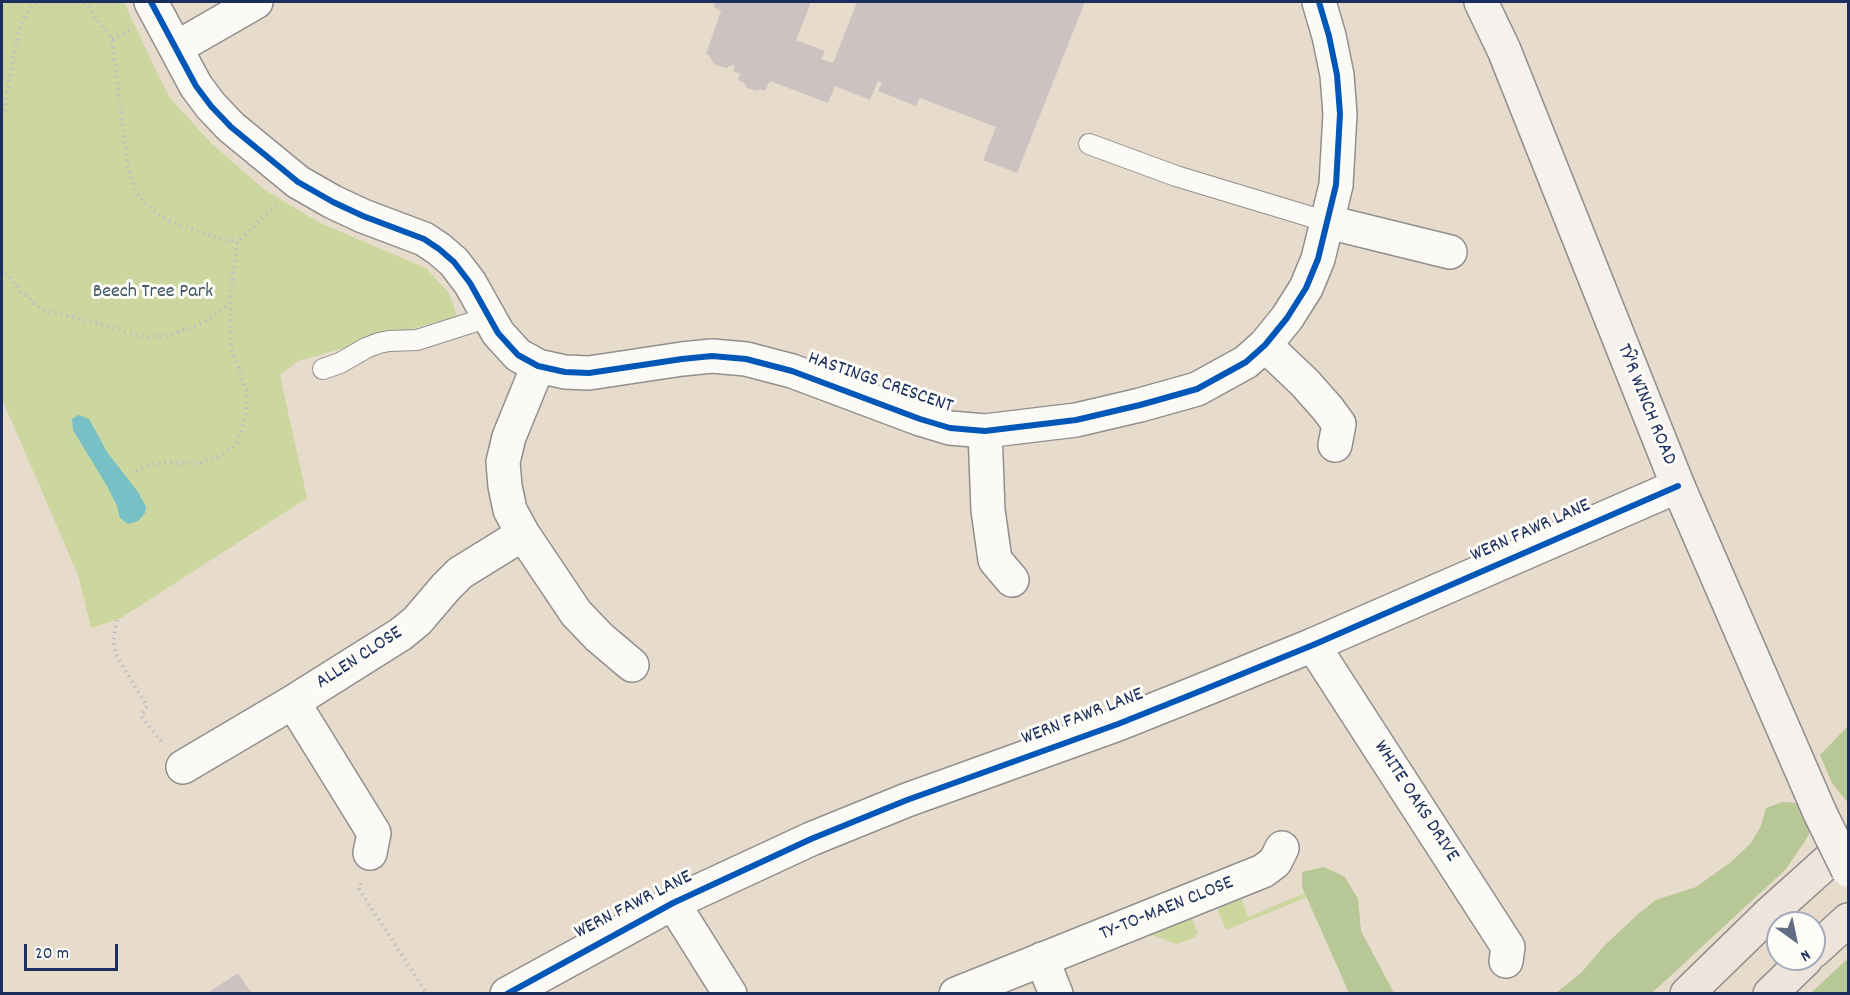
<!DOCTYPE html>
<html>
<head>
<meta charset="utf-8">
<style>
	body { margin:0 }
	#map { position:relative; width:1850px; height:995px; overflow:hidden; background:#e7dccb; font-family:Dekko,sans-serif }
	canvas { display:block }
	.frame { position:absolute; inset:0; border:3px solid #1b2f5e; pointer-events:none }
	.north { position:absolute; left:1766px; top:911px; width:60px; height:60px; box-sizing:border-box; background:#fdfcf7; border:2px solid #a3aaba; border-radius:50%; rotate:147deg; font-size:16px; font-weight:700; line-height:24px; text-align:center; color:#1b2f5e }
	.north::after { content:''; display:block; margin:auto; width:21px; height:27px; background:#626c84; clip-path:polygon(50% 0,100% 100%,50% 72%,0 100%) }
	.scale { position:absolute; left:24px; top:944px; width:94px; height:27px; box-sizing:border-box; border:3px solid #1b2f5e; border-top:0; padding-left:8px; font-size:18px; line-height:21px; white-space:nowrap; color:#1b2f5e; -webkit-text-stroke:4px #fdfcf7; paint-order:stroke }
</style>
</head>
<body>
<div id="map">
<canvas width="1850" height="995"></canvas>
<div class="frame"></div>
<div class="north">N</div>
<div class="scale">20 m</div>
</div>
<script>
const context = document.querySelector('canvas').getContext('2d');
context.lineJoin = 'round';
function fillPath(path, color) { context.fillStyle = color; context.fill(path, 'evenodd'); }
const toPath = rows => new Path2D(rows.map(r => 'M' + r).join(''));
function trace(path, color, width, dash) { context.strokeStyle = color; context.lineWidth = width; context.lineCap = dash ? 'butt' : 'round'; context.setLineDash(dash || []); context.stroke(path); }
function drawText(font, color, halo, rows, align = 'center') {
  context.font = font + ' Dekko,sans-serif'; context.lineWidth = 6; context.setLineDash([]); context.textBaseline = 'middle'; context.strokeStyle = halo; context.fillStyle = color; for (const [text, x, y, turn = 0] of rows) {
    context.save(); context.translate(x, y); context.rotate((+turn || 0) * Math.PI / 180); context.textAlign = isNaN(turn) ? turn : align; if (halo) context.strokeText(text, 0, 0); context.fillText(text, 0, 0); context.restore();
  }
}
fillPath(toPath([
	[2,2,124,2,157,73,171,99,211,143,265,190,320,223,426,268,449,293,457,316,298,361,280,375,307,498,121,618,91,628,78,575,2,399],
	[1305,893,1308,897,1226,930,1218,912,1219,907,1240,894,1248,917],
	[1187,916,1192,919,1198,933,1195,935,1195,937,1177,944,1144,932]
]), '#cbd79e');
fillPath(toPath([
	[1848,726,1848,803,1832,783,1820,755],
	[1782,802,1799,803,1811,830,1805,841,1786,869,1652,993,1555,994,1582,972,1603,947,1638,914,1656,900,1696,887,1731,862,1751,843,1761,826,1766,808],
	[1324,867,1345,877,1358,899,1361,931,1394,993,1349,993,1302,887,1302,872],
	[1846,960,1848,961,1848,993,1811,993]
]), '#b7c796');
fillPath(toPath([
	[78,415,89,419,107,452,138,492,146,507,145,513,138,521,128,524,120,518,117,506,107,486,73,430,72,419]
]), '#77c0c5');
fillPath(toPath([
	[715,2,811,2,796,40,825,51,821,59,833,63,857,2,1085,2,1017,173,983,160,996,127,920,98,916,106,878,91,882,83,878,81,870,100,835,86,828,103,770,81,765,91,761,89,756,91,747,88,744,83,738,80,740,74,733,71,735,66,732,65,726,68,714,64,709,55,706,54,721,11,714,7],
	[238,973,252,994,206,994]
]), '#cdc2c2');
const service = toPath([
	[1089,144,1176,176,1328,222],
	[323,369,340,363,366,348,379,343,389,341,417,340,489,317]
]);
const minor = toPath([
	[151,2,196,86,211,106,231,127,298,182,333,202,363,216,424,239,439,249,454,262,470,283,498,333,518,355,538,366,565,372,589,373,682,359,712,356,746,359,792,371,920,419,950,428,985,431,1076,420,1140,405,1197,389,1246,362,1265,345,1287,318,1306,288,1318,259,1336,185,1340,114,1337,75,1329,36,1319,2],
	[176,48,256,2],
	[1328,222,1450,252],
	[1265,345,1305,383,1328,409,1339,424,1335,445],
	[538,366,509,437,503,462,505,486,510,510,523,534,576,613,599,637,632,665],
	[985,431,988,510,995,560,1012,580],
	[1313,645,1508,947,1506,961],
	[293,702,374,833,370,853],
	[183,767,293,702,401,634,417,621,446,587,460,573,523,534],
	[673,903,730,994],
	[1042,959,1056,994],
	[956,994,1263,871,1275,862,1282,848]
]);
const tertiary = toPath([
	[507,994,673,903,811,839,907,800,1118,724,1193,694,1313,645,1678,486]
]);
const secondary = toPath([
	[1481,2,1504,50,1678,486,1820,813]
]);
const trunk = toPath([
	[1814,951,1848,920],
	[1687,994,1769,914,1848,843],
	[1770,994,1806,959]
]);
trace(service, '#918f8e', 22);
trace(minor, '#918f8e', 36);
trace(tertiary, '#918f8e', 36);
trace(secondary, '#918f8e', 36);
trace(trunk, '#918f8e', 36);
trace(toPath([
	[84,2,112,39,128,170,134,187,142,200,158,215,173,222,213,237,237,242],
	[112,39,130,30],
	[2,123,17,37,25,15,37,2],
	[2,267,19,290,43,310,101,324,144,337,164,336,190,328,208,320,229,303],
	[136,471,144,467,166,462,196,464,218,457,236,445,246,416,246,390,231,345,230,303,237,242,276,206],
	[117,620,113,640,116,655,147,706,141,716,162,742],
	[361,883,359,889,427,994]
]), '#bfbec1', 4, [1.5, 4.5]);
trace(service, '#fbfaf7', 20);
trace(minor, '#fbfaf7', 33);
trace(tertiary, '#fbfaf7', 33);
trace(secondary, '#f5f1ed', 33);
trace(trunk, '#eee4dc', 33);
const secondaryBridge = toPath([
	[1820,813,1848,870]
]);
trace(secondaryBridge, '#918f8e', 36, []);
trace(secondaryBridge, '#f5f1ed', 33);
trace(toPath([
	[151,2,196,86,211,106,231,127,298,182,333,202,363,216,424,239,439,249,454,262,470,283,498,333,518,355,538,366,565,372,589,373,682,359,712,356,746,359,792,371,920,419,950,428,985,431,1076,420,1140,405,1197,389,1246,362,1265,345,1287,318,1306,288,1318,259,1336,185,1340,114,1337,75,1329,36,1319,2],
	[507,994,673,903,811,839,907,800,1118,724,1193,694,1313,645,1678,486]
]), '#0057b8', 6);
drawText('20px', '#415865', '#fdfcf7', [
	["Beech Tree Park",153,293]
]);
drawText('20px', '#1b2f5e', '#fdfcf7', [
	["HASTINGS CRESCENT",880,384,19],
	["TŶ'R WINCH ROAD",1645,405,68],
	["WERN FAWR LANE",1531,532,-24],
	["ALLEN CLOSE",360,659,-33],
	["WERN FAWR LANE",1083,718,-21],
	["WHITE OAKS DRIVE",1415,802,57],
	["WERN FAWR LANE",634,906,-27],
	["TY-TO-MAEN CLOSE",1167,910,-22]
]);
</script>
</body>
</html>
